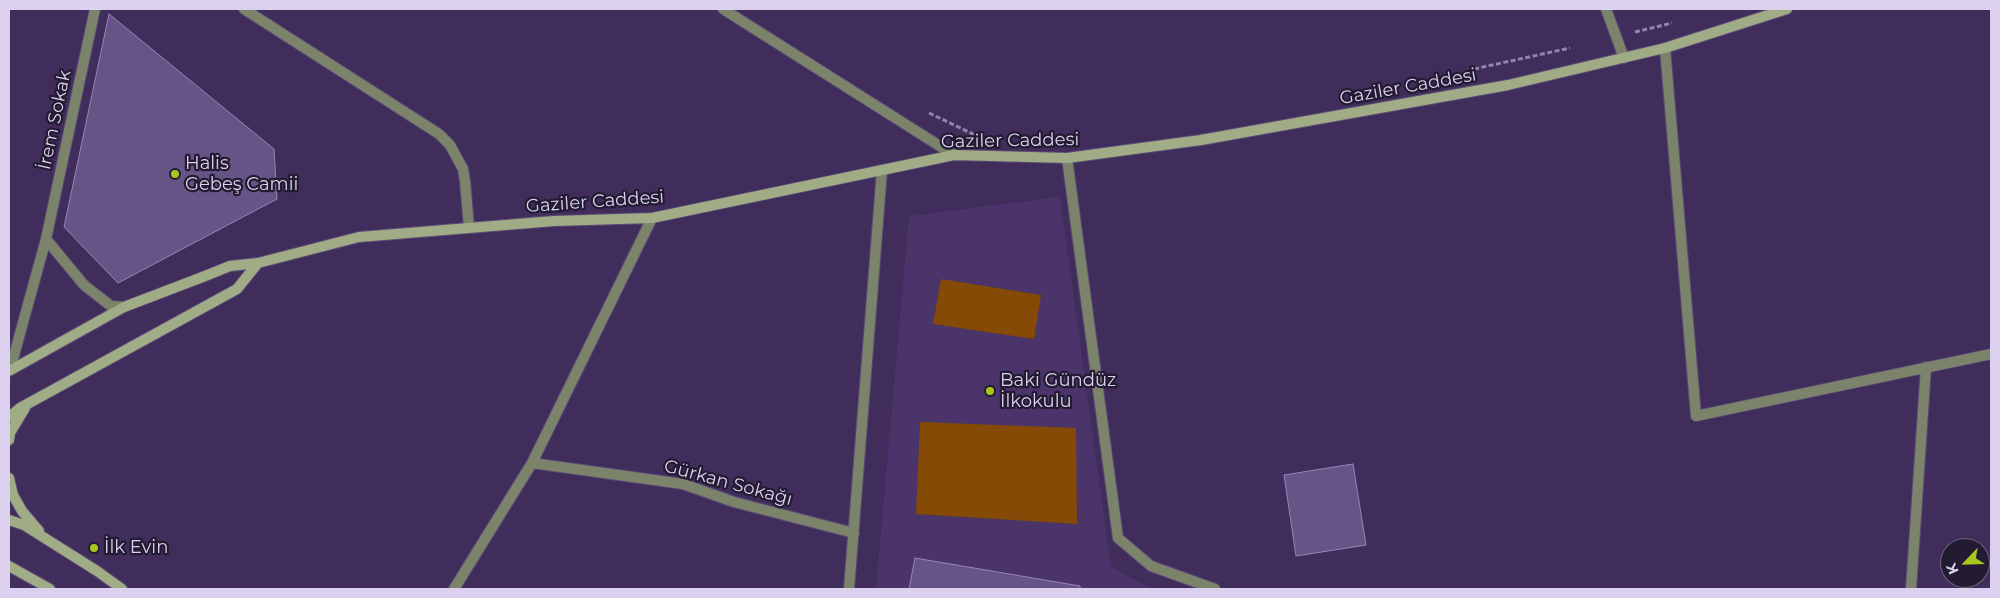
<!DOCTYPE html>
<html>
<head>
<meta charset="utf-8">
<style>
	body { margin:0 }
	#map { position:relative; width:2000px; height:598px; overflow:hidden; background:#402d5c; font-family:Montserrat,sans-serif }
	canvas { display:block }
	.frame { position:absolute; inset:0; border:10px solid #dbd1ee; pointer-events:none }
	.north { position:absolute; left:1940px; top:538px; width:50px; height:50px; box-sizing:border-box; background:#231b31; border:1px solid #6d647d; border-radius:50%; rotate:246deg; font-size:14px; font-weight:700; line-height:20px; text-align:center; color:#dbd1ee }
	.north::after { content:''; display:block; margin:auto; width:18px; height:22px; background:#a8c71e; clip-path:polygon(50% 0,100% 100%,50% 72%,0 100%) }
</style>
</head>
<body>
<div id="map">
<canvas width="2000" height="598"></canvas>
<div class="frame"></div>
<div class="north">K</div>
</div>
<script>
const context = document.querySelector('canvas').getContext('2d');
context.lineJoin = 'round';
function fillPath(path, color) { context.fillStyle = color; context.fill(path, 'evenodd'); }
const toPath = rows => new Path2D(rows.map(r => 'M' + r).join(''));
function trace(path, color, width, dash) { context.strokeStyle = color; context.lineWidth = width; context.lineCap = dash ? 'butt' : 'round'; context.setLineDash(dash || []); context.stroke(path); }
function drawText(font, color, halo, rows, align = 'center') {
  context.font = font + ' Montserrat,sans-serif'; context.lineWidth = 4.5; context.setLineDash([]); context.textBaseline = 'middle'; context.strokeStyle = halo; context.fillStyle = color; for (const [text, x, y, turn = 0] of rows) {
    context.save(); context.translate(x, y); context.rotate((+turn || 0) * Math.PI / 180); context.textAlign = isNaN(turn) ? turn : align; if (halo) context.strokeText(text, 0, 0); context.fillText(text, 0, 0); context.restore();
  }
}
fillPath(toPath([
	[1060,197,1111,567,1152,589,876,589,909,216]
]), '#4a346a');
fillPath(toPath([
	[941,279,1041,295,1034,339,933,324],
	[920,422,1076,428,1077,524,916,514]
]), '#854a05');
const building = toPath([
	[109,14,274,149,277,199,118,283,64,227,109,14],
	[1353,464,1366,545,1296,556,1284,475,1353,464],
	[915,558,1080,586,1080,589,909,589,915,558]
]);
fillPath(building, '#675487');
trace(building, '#9884ba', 1);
const street = toPath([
	[244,9,439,134,450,145,463,169,465,181,469,227],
	[723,9,954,155],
	[1606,9,1624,58],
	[1665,48,1696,416,1991,354],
	[1067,158,1118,538,1151,566,1215,589],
	[46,239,95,9],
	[10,370,46,239,84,285,111,306,124,307],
	[532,463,683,484,734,502,854,533],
	[454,589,532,463,652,218],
	[849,589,882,170],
	[1911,589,1926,367]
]);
const secondary = toPath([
	[9,371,124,307,200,278,230,266,258,263,359,237,554,221,652,218,954,155,1067,158,1201,140,1508,85,1665,48,1787,9],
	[9,417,20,408,237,289,258,263],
	[9,440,10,433,25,408],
	[9,478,13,495,22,511,39,531],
	[9,520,24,525,97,571,122,589],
	[9,566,50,589]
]);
trace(street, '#5c4b76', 12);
trace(secondary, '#5c4b76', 12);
trace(toPath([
	[1635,32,1672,23],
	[1474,69,1570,48],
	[929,113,975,135]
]), '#9284a9', 3, [5, 2.5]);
trace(street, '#7b836a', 10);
trace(secondary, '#a0ac85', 10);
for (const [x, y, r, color] of [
	[175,174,5,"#a8c71e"],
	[990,391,5,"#a8c71e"],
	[94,548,5,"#a8c71e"]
]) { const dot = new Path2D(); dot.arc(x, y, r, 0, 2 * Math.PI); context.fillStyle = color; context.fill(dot); trace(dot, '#231b31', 2); }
drawText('18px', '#dbd1ee', '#231b31', [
	["Gaziler Caddesi",1408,87,-10],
	["İrem Sokak",55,120,-78],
	["Gaziler Caddesi",1010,141,-1],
	["Gaziler Caddesi",595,202,-4],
	["Gürkan Sokağı",728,483,15]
]);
drawText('18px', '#dbd1ee', '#231b31', [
	["Halis",185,164],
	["Gebeş Camii",185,185],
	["Baki Gündüz",1000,381],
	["İlkokulu",1000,402],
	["İlk Evin",104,548]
], 'left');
</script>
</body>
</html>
